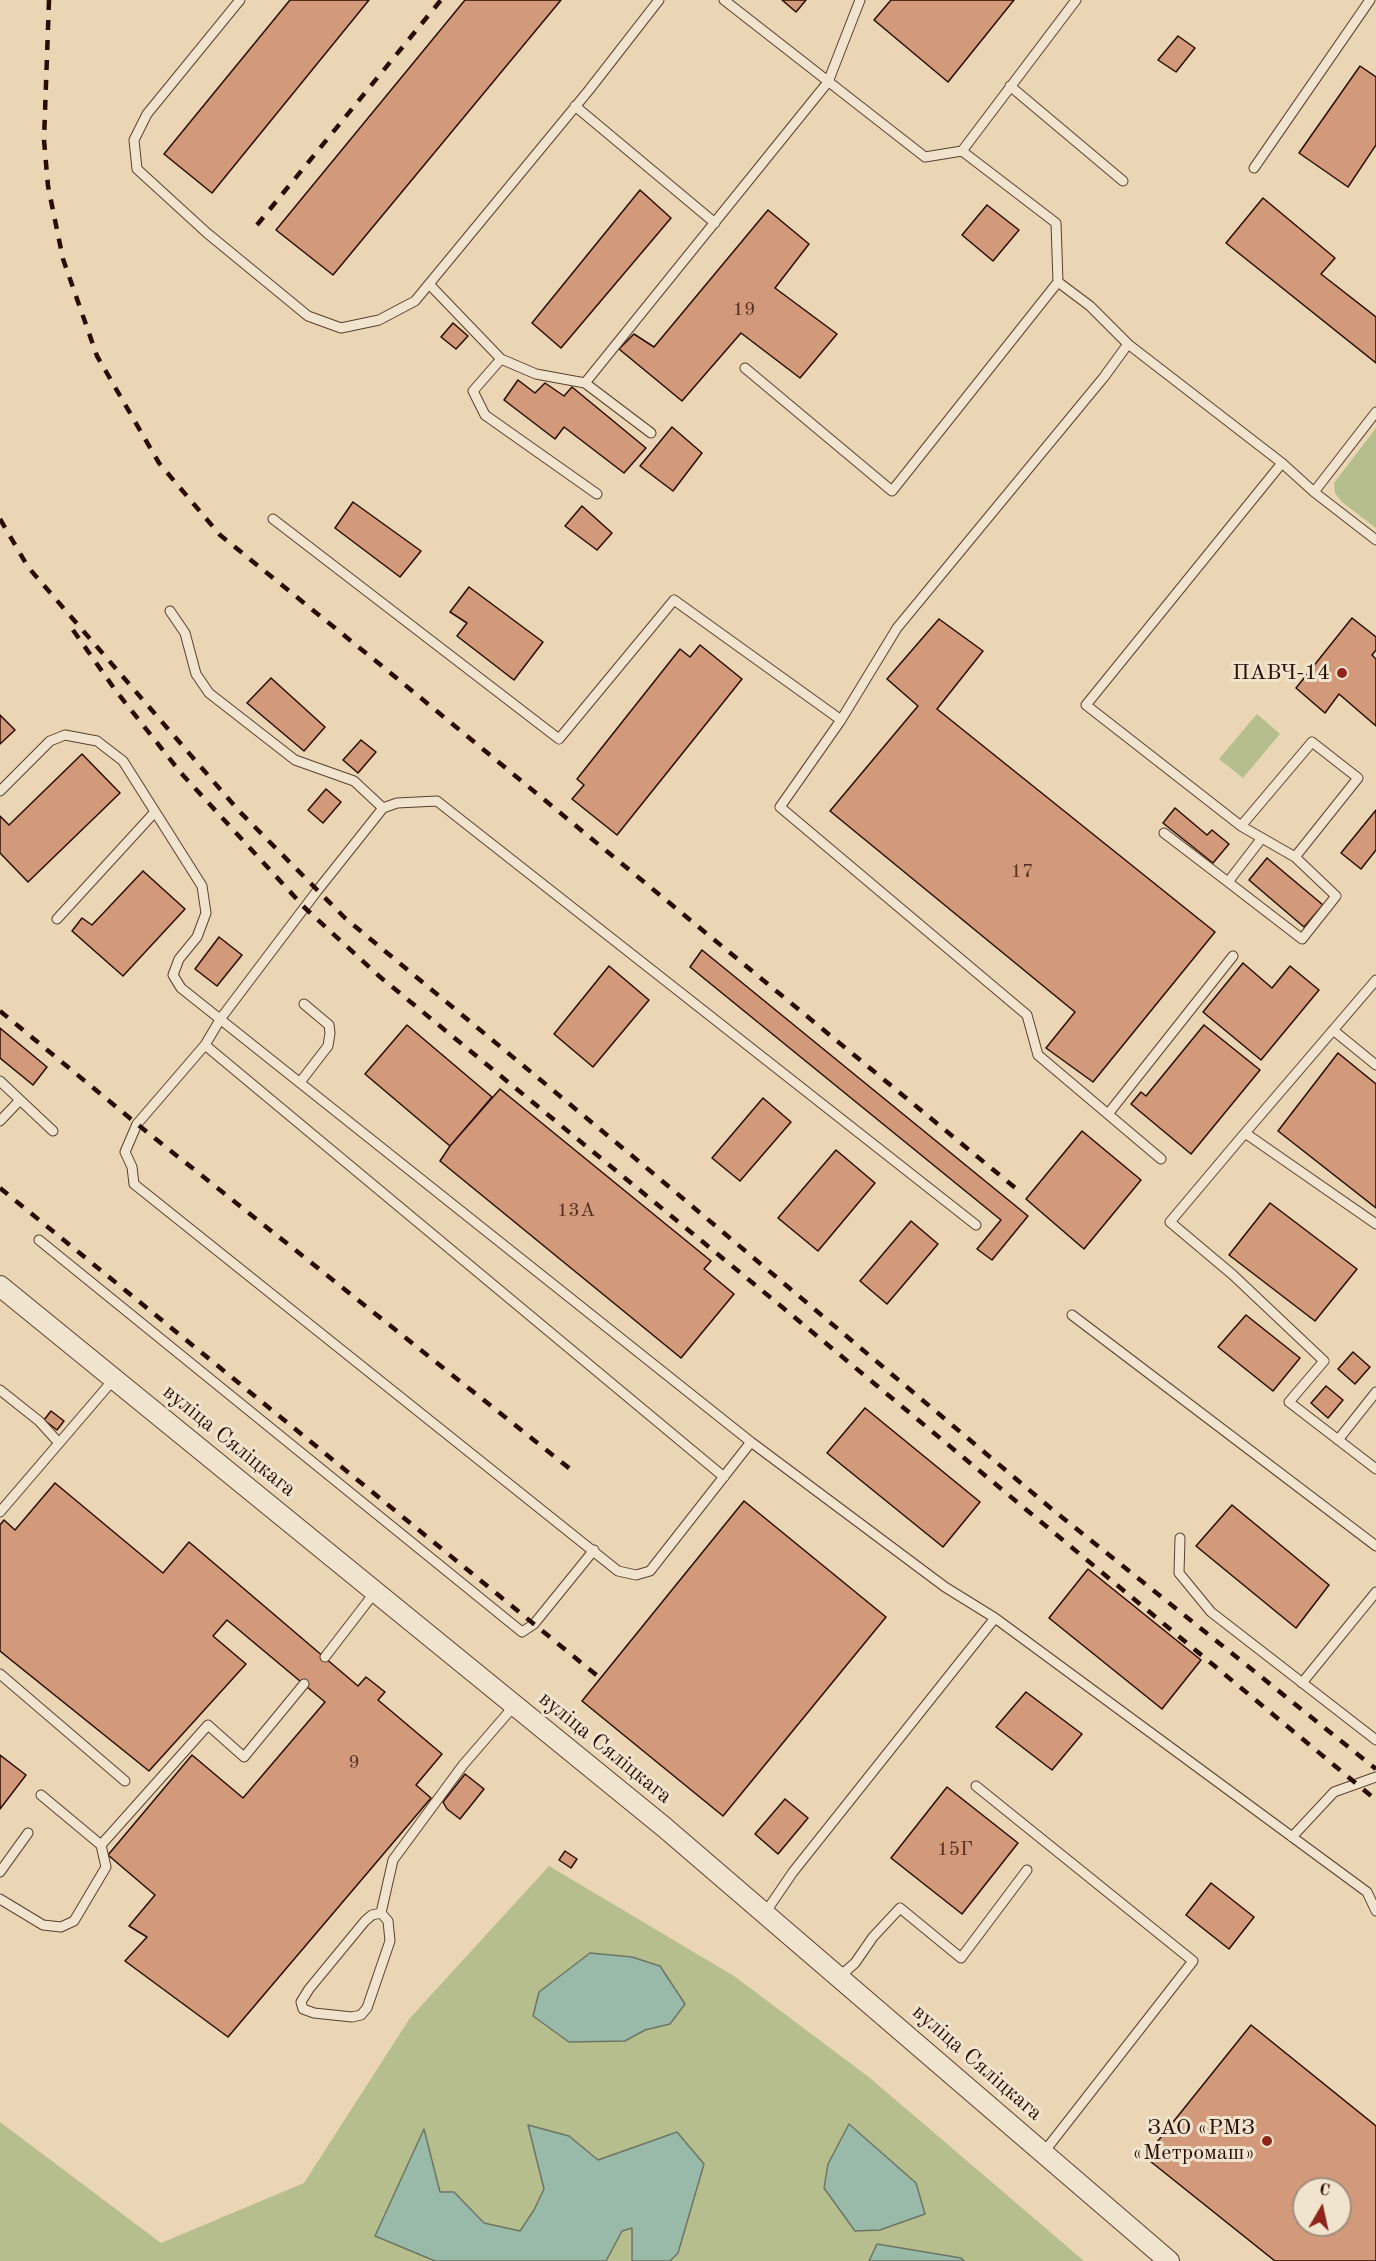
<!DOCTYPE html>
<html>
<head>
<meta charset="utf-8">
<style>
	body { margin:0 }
	#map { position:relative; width:1376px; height:2261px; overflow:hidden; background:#ead6b4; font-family:"Old Standard TT",serif }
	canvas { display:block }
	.north { position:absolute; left:1292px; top:2177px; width:60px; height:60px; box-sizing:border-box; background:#f1e4ce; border:2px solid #a18e7c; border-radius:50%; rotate:9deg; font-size:16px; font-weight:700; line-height:24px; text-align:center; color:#2a0d01 }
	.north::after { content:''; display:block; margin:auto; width:21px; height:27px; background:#8f2418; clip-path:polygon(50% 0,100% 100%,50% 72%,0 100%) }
</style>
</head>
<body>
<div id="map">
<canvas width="1376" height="2261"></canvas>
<div class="north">С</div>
</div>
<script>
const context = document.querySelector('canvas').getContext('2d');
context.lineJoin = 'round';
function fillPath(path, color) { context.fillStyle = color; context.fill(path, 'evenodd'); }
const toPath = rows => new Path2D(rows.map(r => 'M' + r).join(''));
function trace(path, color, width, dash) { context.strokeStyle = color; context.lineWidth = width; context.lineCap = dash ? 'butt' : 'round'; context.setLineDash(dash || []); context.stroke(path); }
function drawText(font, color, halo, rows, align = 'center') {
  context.font = font + ' "Old Standard TT",serif'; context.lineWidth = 6; context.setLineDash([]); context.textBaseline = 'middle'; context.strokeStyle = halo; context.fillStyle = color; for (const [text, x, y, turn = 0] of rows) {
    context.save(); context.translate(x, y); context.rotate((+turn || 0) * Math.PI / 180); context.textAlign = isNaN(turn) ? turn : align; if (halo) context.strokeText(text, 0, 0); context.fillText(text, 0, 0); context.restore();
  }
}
fillPath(toPath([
	[1376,428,1376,528,1342,502,1335,493,1334,483],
	[1257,714,1280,734,1243,778,1219,759],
	[549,1866,734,1976,870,2078,1084,2261,0,2261,0,2122,161,2243,304,2183,410,2018]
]), '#b7be8d');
const water = toPath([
	[590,1953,632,1957,660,1966,685,2004,670,2024,645,2030,625,2041,569,2042,533,2016,539,1992,590,1953],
	[849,2124,916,2183,925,2214,880,2230,855,2231,824,2188,828,2164,849,2124],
	[528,2125,569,2136,598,2160,677,2132,704,2164,678,2253,670,2261,632,2261,632,2228,622,2231,606,2261,435,2261,375,2236,424,2129,440,2192,454,2192,484,2223,520,2231,534,2210,544,2189,528,2125],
	[877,2244,961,2258,964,2261,869,2261,877,2244]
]);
fillPath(water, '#99baa8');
trace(water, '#6d7565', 1.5);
const building = toPath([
	[290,0,369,0,212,193,164,154,290,0],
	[465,0,561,0,333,275,276,230,465,0],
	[782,0,806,0,796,12,782,0],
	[891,0,1014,0,948,82,874,20,891,0],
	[1178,36,1195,48,1176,72,1158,60,1178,36],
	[1360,66,1376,77,1376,145,1348,187,1299,153,1360,66],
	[640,190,671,218,561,348,532,323,640,190],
	[1263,198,1335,258,1321,274,1376,317,1376,363,1226,243,1263,198],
	[987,205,1019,230,993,261,962,235,987,205],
	[768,210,809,244,775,288,837,334,800,378,741,333,682,401,619,349,634,334,654,347,768,210],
	[453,323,468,336,456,349,441,337,453,323],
	[518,380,535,393,545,383,564,396,572,387,646,448,624,473,564,427,555,439,504,400,518,380],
	[672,427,702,453,673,491,640,466,672,427],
	[353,502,421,551,400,577,335,528,353,502],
	[582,506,612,533,597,550,565,526,582,506],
	[469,587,543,642,514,680,457,636,467,623,450,612,469,587],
	[1352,618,1376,637,1376,650,1372,655,1376,659,1376,726,1339,694,1325,713,1296,688,1352,618],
	[939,619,983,651,937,709,1215,932,1093,1082,1046,1048,1075,1012,830,811,918,706,887,679,939,619],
	[700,645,742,679,617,835,572,799,584,785,577,779,680,649,690,657,700,645],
	[271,678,325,727,304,751,247,703,271,678],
	[0,715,15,730,0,744,0,715],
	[361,740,376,752,358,773,343,760,361,740],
	[82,754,120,793,28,882,0,853,0,816,9,825,82,754],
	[326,789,341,802,323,823,308,810,326,789],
	[1175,808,1207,835,1212,830,1229,844,1213,863,1163,823,1175,808],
	[1376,810,1376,850,1361,869,1341,853,1376,810],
	[1267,858,1323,905,1304,927,1249,880,1267,858],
	[143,871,185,909,123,976,72,931,82,918,92,925,143,871],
	[219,937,242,955,217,986,195,969,219,937],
	[702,950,1028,1216,992,1260,977,1249,1001,1220,690,967,702,950],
	[1243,963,1272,988,1290,966,1319,990,1261,1060,1203,1012,1243,963],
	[609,966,649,1000,593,1067,554,1034,609,966],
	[407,1025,492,1097,450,1146,365,1074,407,1025],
	[1204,1025,1260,1070,1191,1154,1131,1104,1141,1092,1146,1096,1204,1025],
	[0,1028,47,1067,33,1085,0,1058,0,1028],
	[1338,1053,1376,1084,1376,1208,1278,1131,1338,1053],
	[500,1089,711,1261,704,1269,734,1294,681,1358,440,1161,450,1146,500,1089],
	[763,1098,791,1122,740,1181,712,1158,763,1098],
	[1082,1131,1141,1180,1084,1249,1026,1199,1082,1131],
	[836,1150,875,1183,818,1251,778,1218,836,1150],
	[1270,1203,1357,1269,1315,1321,1229,1255,1270,1203],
	[911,1221,938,1244,887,1304,860,1281,911,1221],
	[1246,1315,1300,1358,1273,1391,1218,1347,1246,1315],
	[1353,1352,1370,1367,1355,1384,1338,1369,1353,1352],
	[1326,1386,1343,1400,1328,1418,1311,1403,1326,1386],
	[865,1408,980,1502,943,1547,827,1453,865,1408],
	[51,1411,64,1421,57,1430,44,1420,51,1411],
	[55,1483,163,1573,189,1542,358,1686,366,1677,385,1692,378,1700,442,1754,416,1785,431,1798,228,2037,125,1961,147,1937,129,1926,155,1895,108,1855,192,1755,243,1798,325,1702,227,1620,213,1636,246,1664,149,1771,0,1651,0,1525,4,1520,15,1530,55,1483],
	[744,1501,886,1617,723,1816,582,1701,744,1501],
	[1232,1505,1329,1585,1296,1628,1196,1546,1232,1505],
	[1088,1569,1201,1660,1162,1709,1049,1618,1088,1569],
	[1026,1692,1082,1734,1052,1770,996,1727,1026,1692],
	[0,1755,26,1775,0,1809,0,1755],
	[465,1774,484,1789,460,1819,447,1809,443,1802,465,1774],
	[947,1787,1018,1843,962,1914,891,1858,947,1787],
	[785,1799,808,1818,778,1854,755,1834,785,1799],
	[565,1851,577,1859,571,1868,559,1860,565,1851],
	[1211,1883,1254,1917,1229,1949,1186,1915,1211,1883],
	[1251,2025,1376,2126,1376,2261,1275,2261,1145,2157,1251,2025],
	[1304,2189,1340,2189,1340,2225,1304,2225,1304,2189]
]);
fillPath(building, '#d2997b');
trace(building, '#2a0d01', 1.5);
const lane = toPath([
	[240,0,147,114,134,140,137,169,207,233,308,316,341,328,379,320,415,301,589,90,659,0],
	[724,0,925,157,962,151,1056,223,1058,282,1090,306,1128,344,1282,463,1314,492,1376,540],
	[1010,86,1123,181],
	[575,106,715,223],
	[962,151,1076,0],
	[1254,168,1370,0],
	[429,284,501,359,536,374,585,383,651,433],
	[1128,344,1104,377,897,628,841,720,780,807,1027,1015,1038,1055,1161,1159],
	[501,359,473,391,485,415,597,494],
	[745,368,892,491,1058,282],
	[585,383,828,82,860,0],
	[1314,492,1376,412],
	[273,519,559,739,674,600,841,720],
	[170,611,185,633,196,674,209,693,295,760,354,781,383,808],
	[0,791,50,741,65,735,97,741,123,761,202,886,206,913,197,937,179,959,173,975,181,988,751,1442,945,1587,995,1618,793,1872,765,1913],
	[1241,826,1295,857,1358,778,1312,742,1241,826,1086,705,1282,463],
	[1164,833,1228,882],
	[1262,838,1228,882,1302,939,1336,896,1295,857],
	[57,919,154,813],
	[1376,980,1245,1133,1376,1224],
	[1333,1030,1376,1065],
	[205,1045,724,1477],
	[0,1081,53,1131],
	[301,1081,328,1046,330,1033,329,1025,304,1004],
	[1108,1114,1233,956],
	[0,1121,20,1100],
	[1245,1133,1170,1222,1233,1275,1324,1361,1289,1402,1376,1469],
	[39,1240,522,1632,534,1624,594,1550],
	[1072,1315,1376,1546],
	[0,1390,39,1421,59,1443],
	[1338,1440,1376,1392],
	[751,1442,650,1571,636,1575,618,1571,134,1184,132,1167,125,1152,137,1124,205,1045,221,1018,317,891,383,808,397,803,437,801,976,1225],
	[0,1512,114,1379],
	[1180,1538,1179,1573,1211,1612,1376,1740],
	[995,1618,1367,1892,1376,1911],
	[325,1657,375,1592],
	[0,1674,125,1781],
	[1302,1683,1376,1592],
	[976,1786,1193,1961,1044,2152],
	[1292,1837,1334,1792,1376,1777],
	[101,1845,208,1725,244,1757,304,1684],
	[0,1872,28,1833],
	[0,1899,43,1925,61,1927,74,1921,106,1867,101,1845,41,1795],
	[381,1913,372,1915,365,1921,309,1989,301,2002,303,2009,314,2013,352,2017,361,2015,367,2008,390,1941,388,1921,381,1913,393,1860,463,1765,514,1706],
	[839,1977,855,1963,873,1937,900,1908,961,1958,1027,1870]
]);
const street = toPath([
	[0,1286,664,1827,1169,2261]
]);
trace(lane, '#5a3f2e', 11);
trace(street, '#5a3f2e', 22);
trace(lane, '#f1e4ce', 9);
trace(street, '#f1e4ce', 20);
trace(toPath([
	[49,0,44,140,48,186,63,259,97,356,159,463,220,535,382,666,1019,1191],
	[257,225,441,0],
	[0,519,28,567,239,811,345,918,642,1164,1053,1510,1376,1769],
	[73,630,116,691,181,773,305,908,379,976,793,1316,1376,1800],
	[0,1011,137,1124,574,1472],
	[0,1188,600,1678]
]), '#2a0d01', 4.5, [10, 10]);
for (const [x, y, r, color] of [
	[1342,673,6,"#8f2418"],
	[1267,2141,6,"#8f2418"]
]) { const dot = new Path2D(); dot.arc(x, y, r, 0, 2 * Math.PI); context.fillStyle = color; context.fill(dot); trace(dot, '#f1e4ce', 2); }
drawText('20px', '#543020', null, [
	["19",744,310],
	["17",1022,872],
	["13А",576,1211],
	["9",354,1763],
	["15Г",955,1850]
]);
drawText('22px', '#2a0d01', '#f1e4ce', [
	["ПАВЧ-14",1330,673],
	["ЗАО «РМЗ",1255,2128],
	["«Метромаш»",1255,2153]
], 'right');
drawText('22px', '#2a0d01', '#f1e4ce', [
	["вуліца Сяліцкага",229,1441,39],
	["вуліца Сяліцкага",605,1748,39],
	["вуліца Сяліцкага",977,2063,41]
]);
</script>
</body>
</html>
